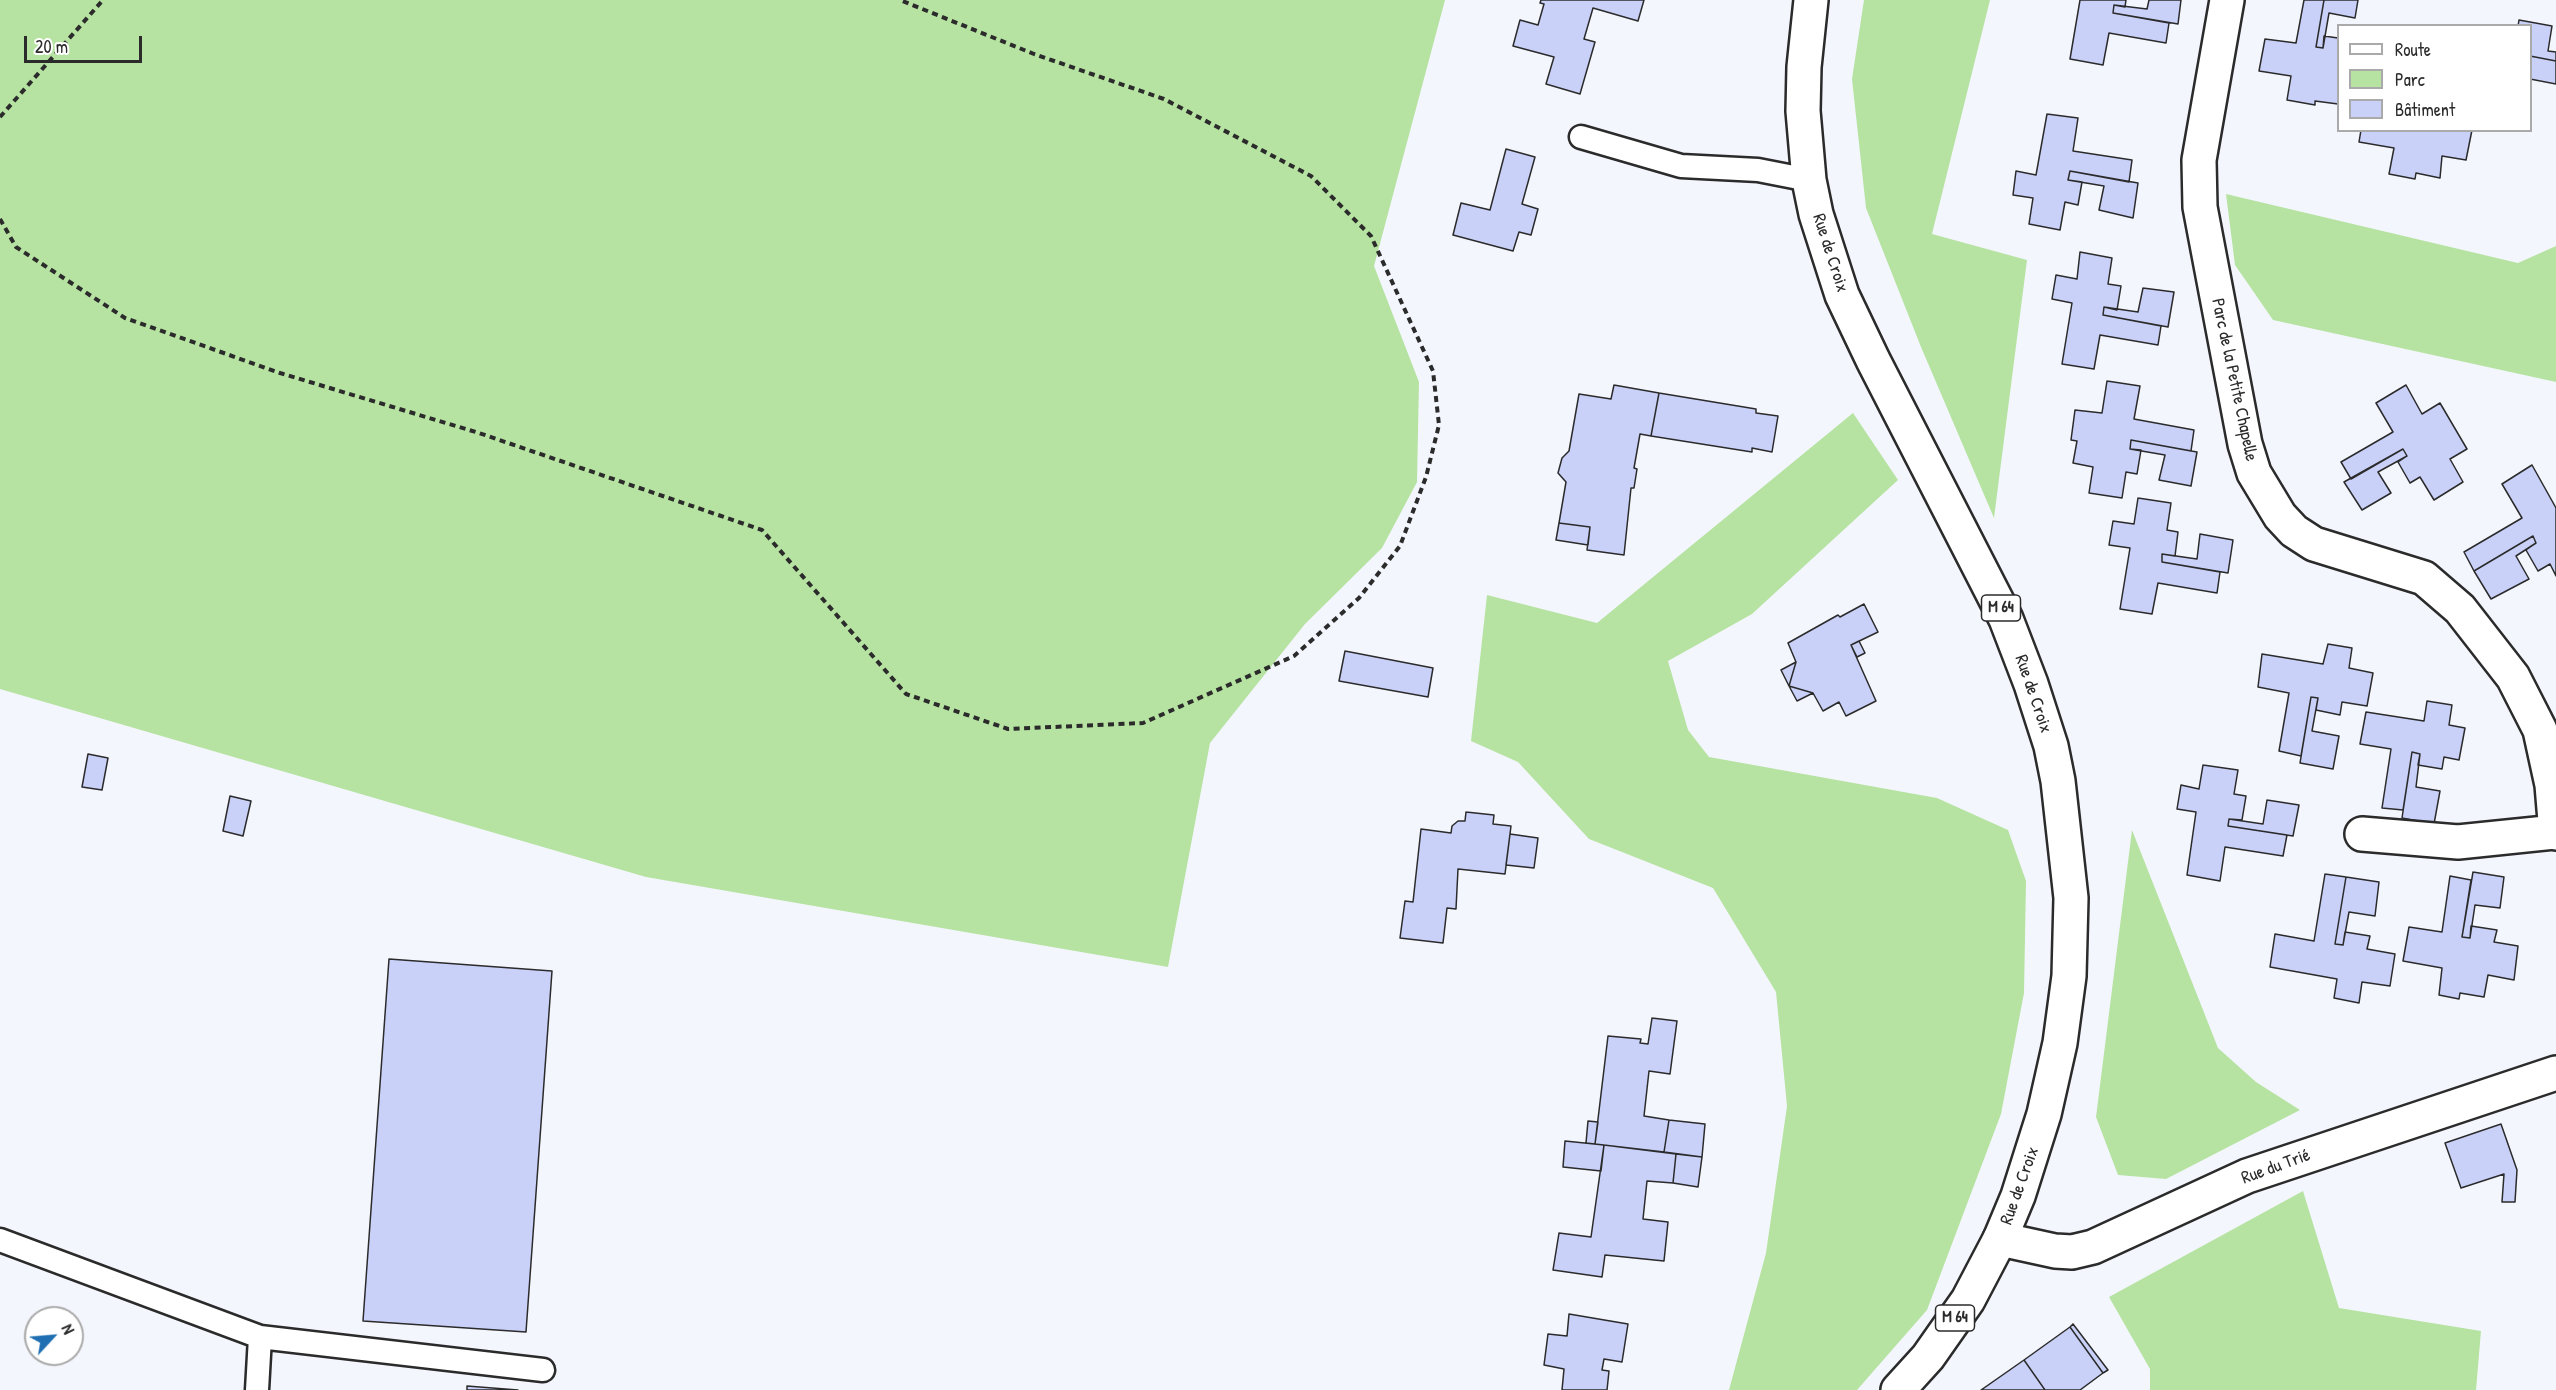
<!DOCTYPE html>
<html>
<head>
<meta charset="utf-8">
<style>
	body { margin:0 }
	#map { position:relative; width:2556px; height:1390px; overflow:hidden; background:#f4f6fe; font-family:"Patrick Hand",sans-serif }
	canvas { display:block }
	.legend { position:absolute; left:2337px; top:24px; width:195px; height:108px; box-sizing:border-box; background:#fff; border:2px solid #aaa; margin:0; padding:8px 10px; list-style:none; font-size:18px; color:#2b2b2b }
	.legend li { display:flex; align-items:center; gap:12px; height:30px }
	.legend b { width:30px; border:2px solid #aaa }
	.north { position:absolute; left:24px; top:1306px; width:60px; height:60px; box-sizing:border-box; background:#fff; border:2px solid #aaa; border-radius:50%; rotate:64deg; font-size:16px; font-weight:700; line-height:24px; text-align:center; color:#2b2b2b }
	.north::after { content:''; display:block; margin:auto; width:21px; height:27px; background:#1f6fb2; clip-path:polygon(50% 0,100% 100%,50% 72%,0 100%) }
	.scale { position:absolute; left:24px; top:36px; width:118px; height:27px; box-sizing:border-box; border:3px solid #2b2b2b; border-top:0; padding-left:8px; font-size:18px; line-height:21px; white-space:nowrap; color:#2b2b2b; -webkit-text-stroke:4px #fff; paint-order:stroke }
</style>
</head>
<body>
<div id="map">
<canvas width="2556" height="1390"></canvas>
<ul class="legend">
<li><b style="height:8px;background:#fff"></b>Route</li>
<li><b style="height:16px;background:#b6e3a1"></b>Parc</li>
<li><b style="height:16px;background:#c9d1f9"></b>Bâtiment</li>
</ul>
<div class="north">N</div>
<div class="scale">20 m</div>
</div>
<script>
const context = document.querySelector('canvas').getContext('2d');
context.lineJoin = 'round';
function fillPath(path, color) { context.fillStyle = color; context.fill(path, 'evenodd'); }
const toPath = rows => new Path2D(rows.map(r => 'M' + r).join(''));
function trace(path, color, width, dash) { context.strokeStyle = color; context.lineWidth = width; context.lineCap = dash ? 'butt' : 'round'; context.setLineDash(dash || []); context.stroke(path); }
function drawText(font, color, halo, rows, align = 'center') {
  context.font = font + ' "Patrick Hand",sans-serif'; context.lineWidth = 6; context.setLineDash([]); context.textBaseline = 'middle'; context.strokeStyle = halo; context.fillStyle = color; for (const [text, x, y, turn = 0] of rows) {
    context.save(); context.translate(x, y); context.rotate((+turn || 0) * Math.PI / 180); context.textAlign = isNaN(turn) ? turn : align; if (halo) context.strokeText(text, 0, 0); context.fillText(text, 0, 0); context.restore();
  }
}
fillPath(toPath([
	[0,0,1445,0,1374,266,1419,382,1417,482,1382,548,1305,624,1210,743,1168,967,646,877,0,689],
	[1864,0,1990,0,1932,234,2027,260,1994,518,1921,347,1866,208,1852,79],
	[2226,194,2518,263,2556,246,2556,382,2273,320,2235,265],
	[1853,413,1898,480,1752,614,1668,661,1688,730,1709,757,1937,798,2008,830,2026,881,2024,993,2001,1114,1927,1310,1857,1390,1729,1390,1766,1253,1787,1106,1776,992,1713,888,1589,839,1518,762,1471,741,1487,595,1597,623],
	[2132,830,2218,1048,2256,1082,2300,1110,2166,1179,2118,1175,2096,1117],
	[2303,1191,2339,1308,2481,1331,2476,1390,2150,1390,2150,1369,2109,1297]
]), '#b6e3a1');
const building = toPath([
	[1541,0,1644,0,1638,21,1593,8,1584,39,1595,42,1580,94,1546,84,1554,57,1513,46,1520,20,1538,25,1544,4,1540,3,1541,0],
	[2080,0,2126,0,2125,7,2114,5,2113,13,2169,23,2166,43,2109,33,2103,65,2070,59,2080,0],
	[2149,0,2181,0,2178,24,2113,13,2114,5,2147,9,2149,0],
	[2304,0,2324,0,2316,47,2323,48,2324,36,2338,38,2338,104,2315,101,2315,105,2287,100,2291,76,2259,71,2265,39,2296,43,2304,0],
	[2324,0,2358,0,2355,18,2329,13,2323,48,2316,47,2324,0],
	[2519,20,2552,26,2548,51,2556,52,2556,61,2530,56,2530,26,2518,26,2519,20],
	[2530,56,2556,61,2556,84,2530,79,2530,56],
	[2047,114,2078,118,2073,151,2132,160,2129,182,2070,171,2068,180,2082,182,2078,205,2065,202,2060,230,2029,224,2033,198,2013,195,2016,171,2036,175,2047,114],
	[2361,130,2472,130,2466,160,2442,156,2440,178,2416,173,2415,179,2389,174,2394,148,2359,142,2361,130],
	[1506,149,1535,157,1522,204,1538,209,1531,235,1519,232,1513,251,1453,235,1461,203,1490,210,1506,149],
	[2070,171,2138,183,2133,218,2099,210,2104,186,2068,180,2070,171],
	[2080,252,2112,258,2108,284,2121,286,2117,310,2104,307,2103,315,2161,326,2158,345,2100,335,2094,369,2062,364,2072,303,2052,299,2056,275,2077,279,2080,252],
	[2143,288,2174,292,2168,327,2103,315,2104,307,2138,312,2143,288],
	[2107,381,2140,386,2134,419,2194,430,2191,451,2131,440,2130,449,2141,450,2137,474,2126,472,2122,498,2089,493,2093,467,2073,463,2077,441,2071,440,2075,410,2102,413,2107,381],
	[1614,385,1659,393,1651,436,1640,434,1634,468,1637,469,1634,488,1631,488,1624,555,1587,550,1590,527,1559,523,1566,482,1558,473,1562,458,1569,451,1579,394,1611,399,1614,385],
	[2406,385,2422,414,2440,403,2467,449,2450,459,2463,482,2434,500,2420,477,2410,483,2398,462,2407,456,2403,449,2351,479,2341,462,2393,432,2376,403,2406,385],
	[1659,393,1756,409,1756,413,1778,416,1772,452,1752,448,1752,452,1651,436,1659,393],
	[2131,440,2197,452,2191,486,2159,480,2165,455,2130,449,2131,440],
	[2403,449,2407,456,2378,472,2391,493,2362,510,2344,482,2403,449],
	[2532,465,2556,508,2556,576,2550,564,2538,571,2526,550,2536,543,2533,536,2474,571,2464,552,2522,518,2502,484,2532,465],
	[2138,498,2171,503,2167,530,2178,532,2175,556,2162,554,2162,562,2220,572,2217,593,2158,583,2152,614,2120,609,2130,548,2109,545,2113,521,2134,524,2138,498],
	[1559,523,1590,527,1588,545,1556,540,1559,523],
	[2200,534,2233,540,2228,573,2162,562,2162,554,2197,559,2200,534],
	[2533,536,2536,543,2516,556,2529,579,2491,599,2474,571,2533,536],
	[1864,604,1878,632,1851,645,1876,701,1846,716,1839,702,1823,711,1813,693,1789,686,1796,662,1788,643,1838,615,1840,617,1864,604],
	[1859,641,1865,653,1857,657,1851,645,1859,641],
	[2328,644,2352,648,2349,668,2373,673,2367,706,2342,702,2340,715,2316,710,2318,698,2311,697,2301,756,2279,751,2289,693,2258,687,2262,654,2323,664,2328,644],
	[1345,651,1433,668,1428,697,1339,681,1345,651],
	[1796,662,1789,686,1781,670,1796,662],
	[1789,686,1813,693,1797,701,1789,686],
	[2311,697,2318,698,2312,731,2339,736,2333,769,2300,763,2311,697],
	[2427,701,2452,705,2449,725,2465,728,2459,760,2444,757,2442,769,2418,765,2420,754,2412,752,2403,810,2382,808,2391,749,2360,744,2366,712,2424,721,2427,701],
	[2412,752,2420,754,2416,787,2440,791,2434,824,2402,818,2412,752],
	[88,754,108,758,102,790,82,787,88,754],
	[2203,765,2238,770,2234,794,2246,796,2242,820,2229,819,2228,826,2287,835,2283,856,2225,847,2220,881,2187,875,2196,812,2177,809,2181,785,2199,789,2203,765],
	[230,796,251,801,243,836,223,831,230,796],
	[2267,800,2299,805,2293,836,2228,826,2229,819,2263,824,2267,800],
	[1466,812,1494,815,1493,824,1511,826,1505,874,1458,869,1456,909,1447,908,1443,943,1400,938,1405,901,1413,902,1421,829,1451,833,1452,826,1458,821,1465,821,1466,812],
	[1510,834,1538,838,1534,868,1506,865,1510,834],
	[2473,872,2504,877,2500,908,2475,905,2470,938,2462,937,2473,872],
	[2325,874,2346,877,2335,944,2343,945,2345,932,2370,936,2367,949,2395,954,2390,986,2362,982,2359,1003,2334,998,2337,979,2270,967,2275,934,2314,941,2325,874],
	[2450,876,2471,880,2462,937,2470,938,2471,926,2497,930,2494,942,2518,946,2514,980,2488,975,2484,997,2460,993,2459,999,2439,995,2442,968,2403,961,2409,927,2442,932,2450,876],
	[2346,877,2379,882,2375,916,2349,912,2343,945,2335,944,2346,877],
	[389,959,552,971,526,1332,363,1321,389,959],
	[1652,1018,1677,1021,1670,1074,1649,1071,1644,1116,1669,1120,1664,1152,1595,1144,1608,1036,1641,1039,1640,1043,1648,1044,1652,1018],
	[1669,1120,1705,1124,1702,1157,1664,1152,1669,1120],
	[1588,1121,1598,1122,1595,1144,1586,1143,1588,1121],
	[2501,1124,2517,1170,2515,1202,2502,1202,2504,1174,2461,1188,2445,1143,2501,1124],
	[1565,1141,1604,1145,1601,1171,1563,1167,1565,1141],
	[1604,1145,1676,1154,1673,1183,1647,1181,1643,1219,1668,1222,1664,1261,1605,1255,1602,1277,1553,1270,1559,1233,1591,1237,1604,1145],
	[1676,1154,1702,1157,1698,1187,1673,1183,1676,1154],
	[1569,1314,1628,1324,1622,1362,1604,1359,1602,1370,1609,1371,1607,1390,1562,1390,1564,1369,1544,1365,1548,1334,1567,1336,1569,1314],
	[2073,1324,2108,1370,2103,1373,2070,1327,2073,1324],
	[2070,1327,2103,1373,2080,1390,2045,1390,2024,1360,2070,1327],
	[2024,1360,2045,1390,1981,1390,2024,1360],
	[467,1386,518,1390,467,1390,467,1386]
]);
fillPath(building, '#c9d1f9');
trace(building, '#2b2b2b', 1.5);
const lane = toPath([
	[1581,137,1681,166,1758,170,1809,180],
	[0,1240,260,1337,543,1370],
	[257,1390,260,1337]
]);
const street = toPath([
	[2227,0,2199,160,2200,207,2245,444,2254,473,2280,516,2294,531,2314,544,2424,578,2460,609,2513,677,2540,730,2552,785,2556,833],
	[2362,834,2458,842,2556,832],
	[2000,1239,2055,1251,2072,1252,2093,1247,2247,1176,2556,1073]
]);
const primary = toPath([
	[1811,0,1804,67,1803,111,1809,180,1816,214,1842,295,1873,360,2006,619,2031,684,2051,746,2058,781,2071,898,2069,976,2060,1043,2044,1114,2018,1196,2000,1239,1968,1300,1928,1357,1898,1390]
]);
trace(lane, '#2b2b2b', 27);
trace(street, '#2b2b2b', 38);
trace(primary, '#2b2b2b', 38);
trace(toPath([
	[0,117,103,0],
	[0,219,16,247,125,318,280,373,479,433,762,530,906,694,1008,729,1143,723,1294,656,1359,598,1400,546,1426,477,1439,425,1433,371,1371,236,1311,176,1164,99,1034,54,900,0]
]), '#2b2b2b', 4, [6, 4.5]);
trace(lane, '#fff', 22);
trace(street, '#fff', 33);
trace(primary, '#fff', 33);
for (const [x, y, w] of [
	[2001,608,39],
	[1955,1318,39]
]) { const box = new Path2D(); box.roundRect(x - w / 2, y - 13, w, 26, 4.5); context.fillStyle = '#fff'; context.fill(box); trace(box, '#2b2b2b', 1.5); }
drawText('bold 16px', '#2b2b2b', null, [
	["M 64",2001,608],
	["M 64",1955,1318]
]);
drawText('18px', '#2b2b2b', '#fff', [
	["Rue de Croix",1830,253,72],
	["Parc de la Petite Chapelle",2234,380,78],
	["Rue de Croix",2033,694,71],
	["Rue du Trié",2276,1167,-20],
	["Rue de Croix",2020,1186,-70]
]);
</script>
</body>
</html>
